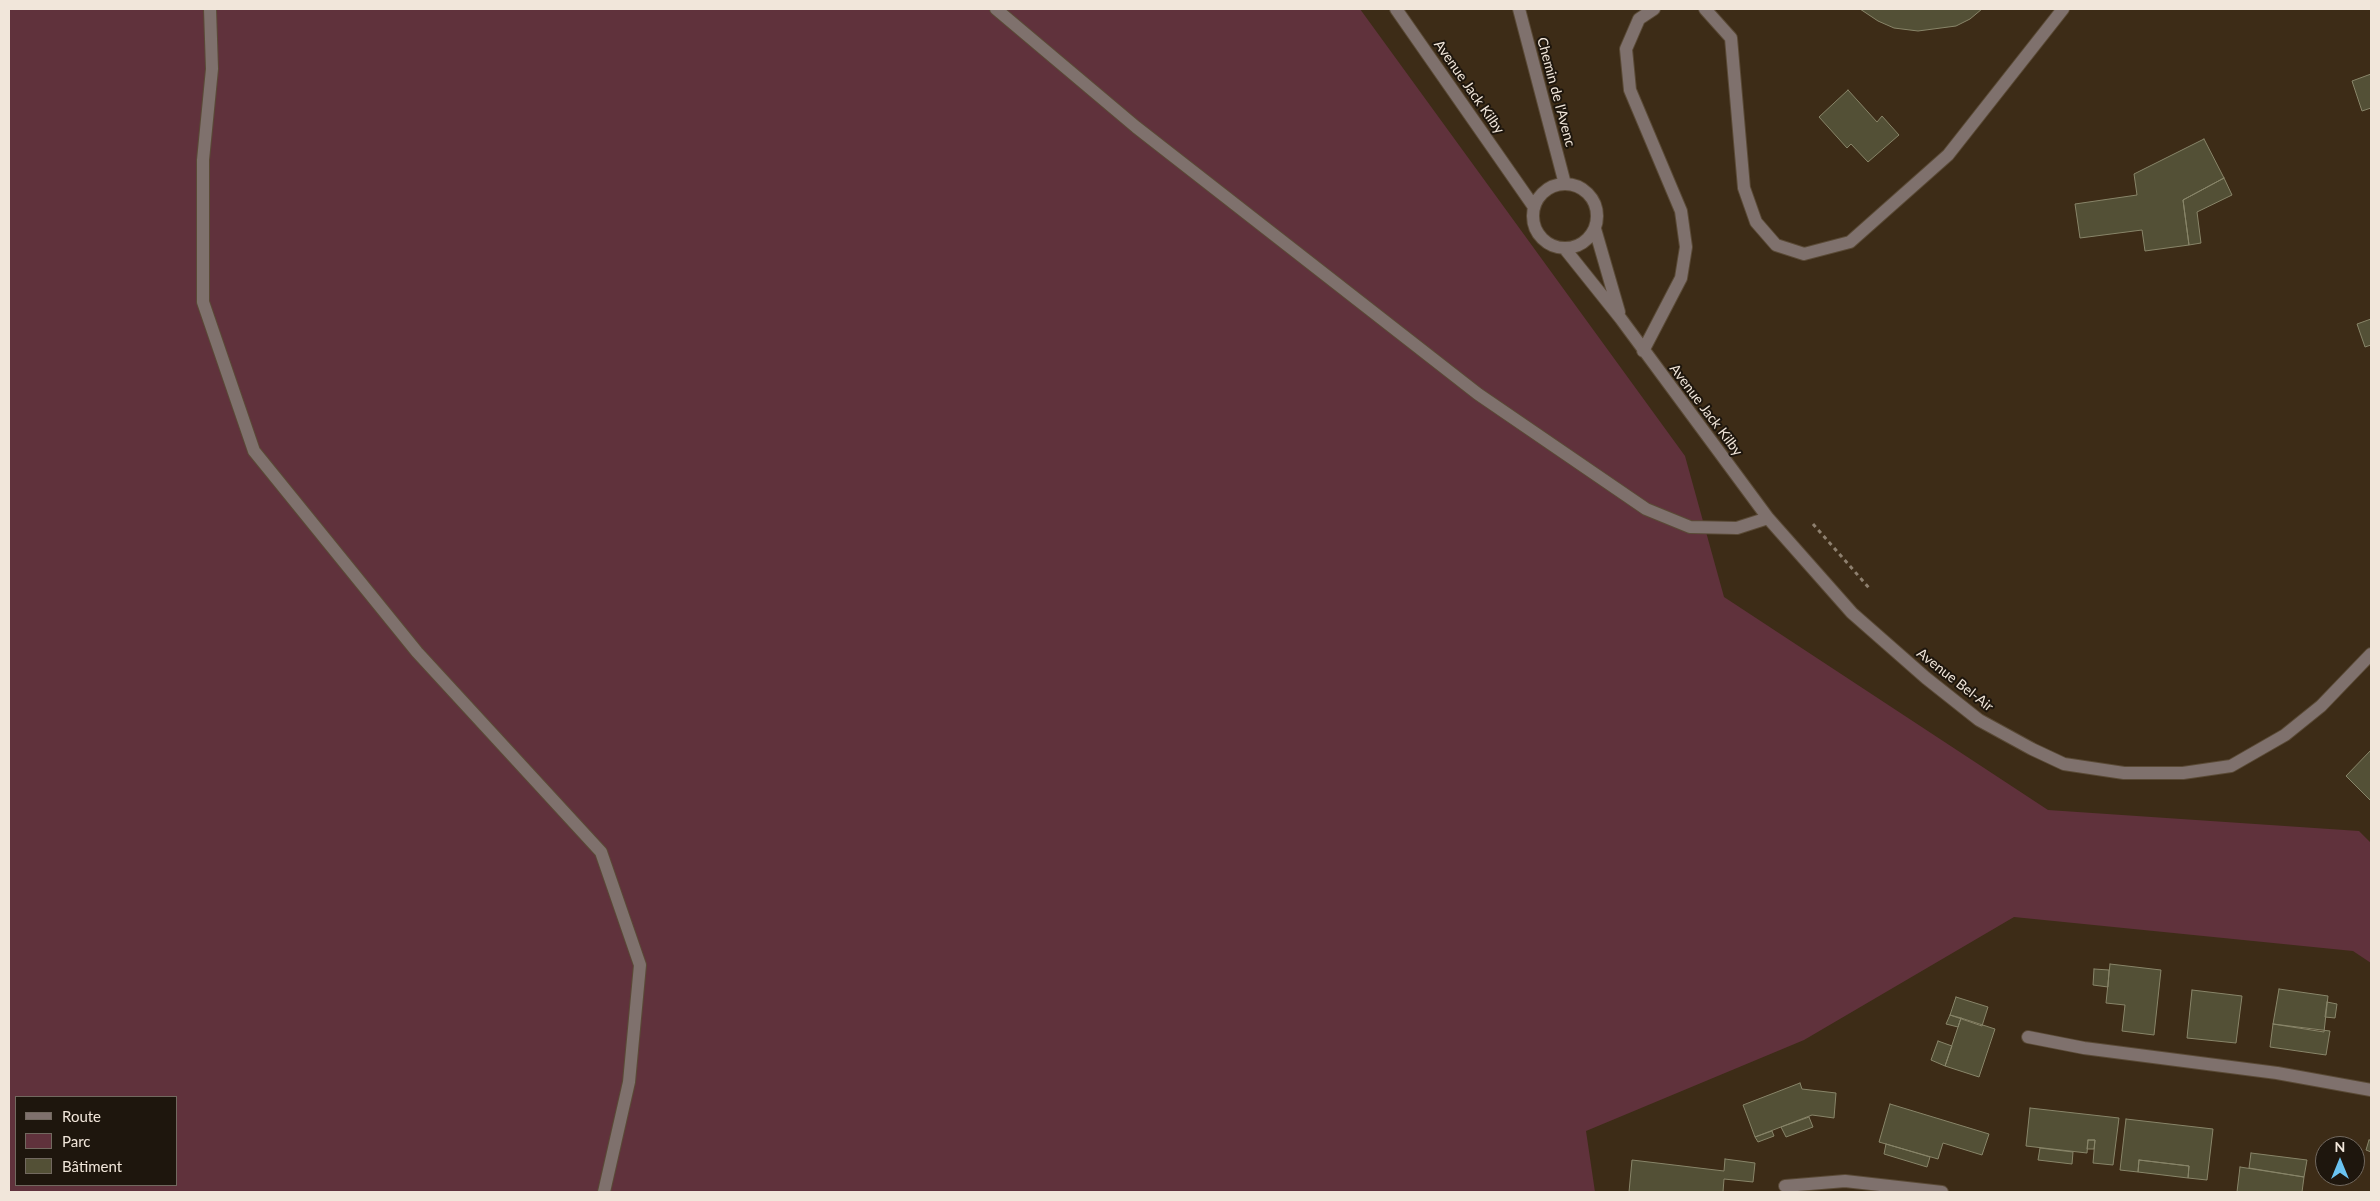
<!DOCTYPE html>
<html>
<head>
<meta charset="utf-8">
<style>
	body { margin:0 }
	#map { position:relative; width:2380px; height:1201px; overflow:hidden; background:#3d2c17; font-family:Lato,sans-serif }
	canvas { display:block }
	.frame { position:absolute; inset:0; border:10px solid #f1e6da; pointer-events:none }
	.legend { position:absolute; left:15px; top:1096px; width:162px; height:90px; box-sizing:border-box; background:#1e160d; border:1px solid #72695f; margin:0; padding:6px 9px; list-style:none; font-size:15px; color:#f1e6da }
	.legend li { display:flex; align-items:center; gap:10px; height:25px }
	.legend b { width:25px; border:1px solid #72695f }
	.north { position:absolute; left:2315px; top:1136px; width:50px; height:50px; box-sizing:border-box; background:#1e160d; border:1px solid #72695f; border-radius:50%; rotate:0deg; font-size:14px; font-weight:700; line-height:20px; text-align:center; color:#f1e6da }
	.north::after { content:''; display:block; margin:auto; width:18px; height:22px; background:#6ac3f1; clip-path:polygon(50% 0,100% 100%,50% 72%,0 100%) }
</style>
</head>
<body>
<div id="map">
<canvas width="2380" height="1201"></canvas>
<div class="frame"></div>
<ul class="legend">
<li><b style="height:6px;background:#7f716d"></b>Route</li>
<li><b style="height:14px;background:#60323c"></b>Parc</li>
<li><b style="height:14px;background:#535036"></b>Bâtiment</li>
</ul>
<div class="north">N</div>
</div>
<script>
const context = document.querySelector('canvas').getContext('2d');
context.lineJoin = 'round';
function fillPath(path, color) { context.fillStyle = color; context.fill(path, 'evenodd'); }
const toPath = rows => new Path2D(rows.map(r => 'M' + r).join(''));
function trace(path, color, width, dash) { context.strokeStyle = color; context.lineWidth = width; context.lineCap = dash ? 'butt' : 'round'; context.setLineDash(dash || []); context.stroke(path); }
function drawText(font, color, halo, rows, align = 'center') {
  context.font = font + ' Lato,sans-serif'; context.lineWidth = 4; context.setLineDash([]); context.textBaseline = 'middle'; context.strokeStyle = halo; context.fillStyle = color; for (const [text, x, y, turn = 0] of rows) {
    context.save(); context.translate(x, y); context.rotate((+turn || 0) * Math.PI / 180); context.textAlign = isNaN(turn) ? turn : align; if (halo) context.strokeText(text, 0, 0); context.fillText(text, 0, 0); context.restore();
  }
}
fillPath(toPath([
	[9,9,1360,9,1685,456,1724,597,2048,810,2359,831,2371,843,2371,963,2353,951,2014,917,1804,1040,1586,1131,1595,1192,9,1192],
	[16,1097,176,1097,176,1185,16,1185]
]), '#60323c');
const building = toPath([
	[1860,9,1982,9,1970,19,1956,26,1918,31,1894,28,1878,21,1860,9],
	[2371,74,2371,108,2362,111,2352,81,2371,74],
	[1848,90,1877,122,1882,116,1899,135,1868,162,1851,144,1847,148,1819,117,1848,90],
	[2204,139,2224,178,2183,200,2189,245,2145,251,2142,230,2080,238,2075,204,2137,195,2134,174,2204,139],
	[2224,178,2232,195,2197,212,2201,243,2189,245,2183,200,2224,178],
	[2371,319,2371,345,2365,347,2357,324,2371,319],
	[2371,750,2371,801,2346,776,2371,750],
	[2110,964,2161,970,2154,1035,2122,1031,2125,1005,2106,1003,2110,964],
	[2094,969,2109,970,2108,987,2093,985,2094,969],
	[2279,989,2328,996,2324,1032,2273,1024,2279,989],
	[2192,990,2242,996,2236,1043,2187,1038,2192,990],
	[1956,997,1988,1007,1982,1026,1950,1015,1956,997],
	[2327,1002,2337,1004,2335,1018,2325,1017,2327,1002],
	[1950,1015,1961,1018,1958,1027,1946,1024,1950,1015],
	[1961,1018,1995,1029,1979,1077,1945,1066,1961,1018],
	[2273,1024,2330,1031,2326,1055,2270,1047,2273,1024],
	[1938,1041,1952,1046,1945,1066,1931,1060,1938,1041],
	[1800,1083,1802,1089,1836,1093,1834,1118,1812,1115,1755,1137,1743,1105,1800,1083],
	[1890,1104,1989,1134,1982,1155,1943,1143,1938,1159,1879,1142,1890,1104],
	[2030,1108,2119,1118,2113,1165,2093,1163,2095,1140,2088,1140,2087,1153,2026,1146,2030,1108],
	[1809,1117,1813,1127,1786,1137,1781,1127,1809,1117],
	[2126,1119,2213,1129,2207,1180,2188,1178,2189,1166,2139,1160,2138,1172,2120,1170,2126,1119],
	[1772,1131,1774,1136,1758,1142,1755,1137,1772,1131],
	[2088,1140,2095,1140,2094,1149,2087,1149,2088,1140],
	[2369,1140,2371,1140,2371,1152,2366,1150,2369,1140],
	[1886,1144,1930,1157,1927,1167,1884,1154,1886,1144],
	[2040,1148,2073,1152,2072,1164,2038,1160,2040,1148],
	[2251,1153,2307,1160,2304,1177,2249,1168,2251,1153],
	[1725,1159,1755,1163,1753,1182,1724,1179,1723,1192,1629,1192,1632,1160,1724,1171,1725,1159],
	[2139,1160,2189,1166,2188,1178,2138,1172,2139,1160],
	[2240,1167,2304,1177,2302,1192,2237,1192,2240,1167]
]);
fillPath(building, '#535036');
trace(building, '#888569', 1);
const minor = toPath([
	[210,9,212,69,203,160,203,302,254,451,417,652,601,852,640,965,629,1082,604,1192],
	[996,9,1136,127,1478,394,1646,509,1690,527,1737,528,1768,518],
	[1396,9,1534,207],
	[1519,9,1565,184],
	[1705,9,1731,38,1744,188,1756,222,1776,245,1804,254,1850,242,1948,155,2063,9],
	'1533 216a32 32 0 1 1 64 0a32 32 0 1 1-64 0Z',
	[1595,229,1619,312],
	[1565,249,1621,319,1768,518,1852,613,1926,678,1979,720,2032,749,2064,764,2124,773,2183,773,2231,766,2285,735,2321,706,2371,654],
	[1643,351,1681,278,1686,247,1681,211,1630,90,1626,49,1639,19,1654,9],
	[2028,1037,2084,1048,2277,1073,2371,1090],
	[1785,1186,1845,1181,1942,1192]
]);
trace(minor, '#5a4a36', 14);
trace(toPath([
	[1813,524,1870,589]
]), '#8e806f', 3, [4, 4]);
trace(minor, '#7f716d', 12);
drawText('14px', '#f1e6da', '#1e160d', [
	["Avenue Jack Kilby",1469,87,55],
	["Chemin de l'Avenc",1556,92,75],
	["Avenue Jack Kilby",1706,410,53],
	["Avenue Bel-Air",1955,680,38]
]);
</script>
</body>
</html>
